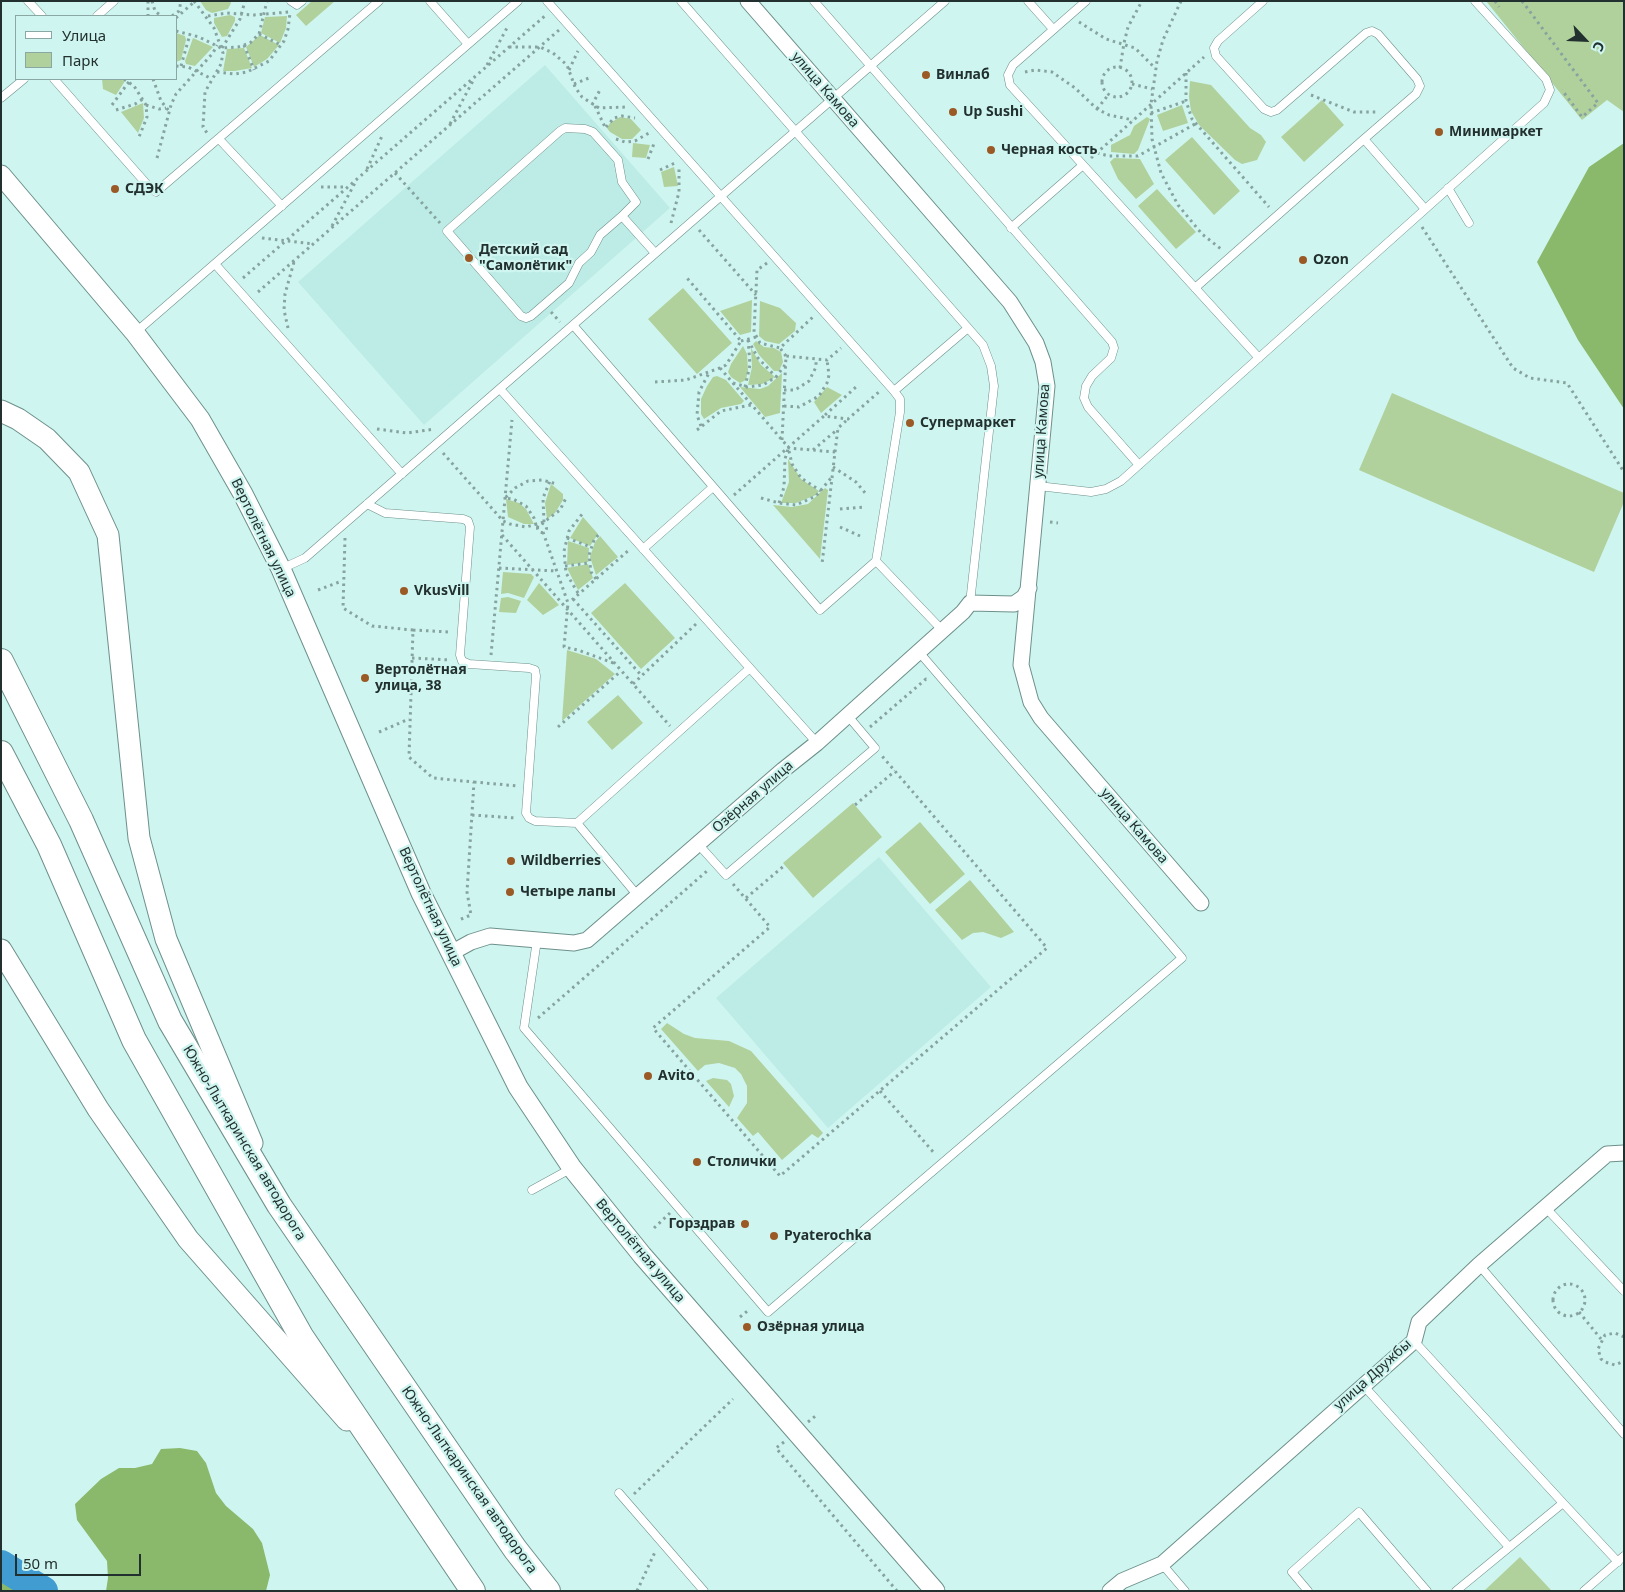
<!DOCTYPE html>
<html>
<head>
<meta charset="utf-8">
<style>
	body { margin:0 }
	#map { position:relative; width:1625px; height:1592px; overflow:hidden; background:#cff5f0; font-family:"Noto Sans",sans-serif }
	canvas { display:block }
	.frame { position:absolute; inset:0; border:2px solid #22312f; pointer-events:none }
	.legend { position:absolute; left:15px; top:15px; width:162px; height:65px; box-sizing:border-box; background:#cff5f0; border:1px solid #8aa7a3; margin:0; padding:6px 9px; list-style:none; font-size:15px; color:#22312f }
	.legend li { display:flex; align-items:center; gap:10px; height:25px }
	.legend b { width:25px; border:1px solid #8aa7a3 }
	.north { position:absolute; left:1560px; top:15px; width:50px; height:50px; -webkit-text-stroke:4px #cff5f0; paint-order:stroke; rotate:115deg; font-size:14px; font-weight:700; line-height:20px; text-align:center; color:#22312f }
	.north::after { content:''; display:block; margin:auto; width:18px; height:22px; background:#22312f; clip-path:polygon(50% 0,100% 100%,50% 72%,0 100%) }
	.scale { position:absolute; left:15px; top:1554px; width:126px; height:22px; box-sizing:border-box; border:2px solid #22312f; border-top:0; padding-left:6px; font-size:15px; line-height:18px; white-space:nowrap; color:#22312f; -webkit-text-stroke:4px #cff5f0; paint-order:stroke }
</style>
</head>
<body>
<div id="map">
<canvas width="1625" height="1592"></canvas>
<div class="frame"></div>
<ul class="legend">
<li><b style="height:6px;background:#fff"></b>Улица</li>
<li><b style="height:14px;background:#b0d19c"></b>Парк</li>
</ul>
<div class="north">С</div>
<div class="scale">50 m</div>
</div>
<script>
const context = document.querySelector('canvas').getContext('2d');
context.lineJoin = 'round';
function fillPath(path, color) { context.fillStyle = color; context.fill(path, 'evenodd'); }
const toPath = rows => new Path2D(rows.map(r => 'M' + r).join(''));
function trace(path, color, width, dash) { context.strokeStyle = color; context.lineWidth = width; context.lineCap = dash ? 'butt' : 'round'; context.setLineDash(dash || []); context.stroke(path); }
function drawText(font, color, halo, rows, align = 'center') {
  context.font = font + ' "Noto Sans",sans-serif'; context.lineWidth = 4.5; context.setLineDash([]); context.textBaseline = 'middle'; context.strokeStyle = halo; context.fillStyle = color; for (const [text, x, y, turn = 0] of rows) {
    context.save(); context.translate(x, y); context.rotate((+turn || 0) * Math.PI / 180); context.textAlign = isNaN(turn) ? turn : align; if (halo) context.strokeText(text, 0, 0); context.fillText(text, 0, 0); context.restore();
  }
}
fillPath(toPath([
	[545,65,670,208,424,425,298,282],
	[879,857,991,987,828,1128,716,998]
]), '#bcece5');
fillPath(toPath([
	[200,1,230,1,231,3,228,9,212,13,206,10],
	[312,1,335,1,306,26,296,15],
	[1486,1,1624,1,1624,112,1607,100,1582,120],
	[230,15,235,17,235,21,227,36,222,37,214,23,214,18],
	[287,16,286,28,280,43,261,33,265,17],
	[176,33,185,36,186,40,181,60,176,62],
	[260,35,279,45,267,59,254,67,246,47],
	[193,38,213,47,195,66,186,64,185,61],
	[244,48,252,68,235,71,223,71,227,49],
	[102,79,119,79,125,81,116,95,103,89],
	[1190,81,1211,85,1250,128,1261,135,1266,142,1257,160,1242,164,1235,160,1199,125,1191,111,1189,97],
	[1322,100,1344,125,1304,162,1281,137],
	[143,103,144,118,138,133,121,112],
	[1182,105,1188,123,1163,131,1157,115],
	[620,117,631,119,641,130,632,139,622,139,610,132,607,128,610,123],
	[1147,117,1150,119,1138,150,1134,154,1111,152,1111,145,1130,135,1134,126],
	[1192,137,1240,191,1214,215,1165,160],
	[633,143,650,145,646,158,632,157],
	[1114,158,1140,159,1154,184,1136,199,1118,179,1110,162],
	[674,167,678,186,664,187,661,172],
	[1157,189,1196,232,1176,249,1138,206],
	[683,288,732,343,697,374,648,319],
	[752,300,751,332,740,335,720,311],
	[760,301,780,308,796,323,795,331,779,344,765,341,759,336],
	[756,341,764,347,774,348,781,352,783,362,779,371,774,371,759,355,753,344],
	[743,346,747,354,748,370,746,380,740,383,731,377,728,372,731,364],
	[751,348,761,365,774,376,773,379,762,384,748,385,752,367],
	[782,373,780,413,765,417,740,387,760,389,768,386],
	[717,376,726,380,744,401,741,404,721,408,704,419,701,414,701,399,707,386,713,377],
	[827,387,842,395,821,413,814,402],
	[1392,393,1624,493,1624,502,1594,572,1359,470],
	[788,459,801,479,819,491,816,495,796,503,781,503,789,482],
	[551,484,563,494,563,500,555,513,547,519,545,503],
	[825,488,828,490,820,559,773,505,792,507,808,504],
	[506,499,519,503,526,509,534,524,524,524,508,517],
	[583,517,598,534,590,546,570,538],
	[600,536,618,557,596,575,590,557,595,542],
	[568,541,589,548,588,562,567,565],
	[588,564,593,578,578,590,567,568],
	[503,572,531,574,534,577,524,598,508,593,501,594],
	[539,583,559,605,543,615,527,600],
	[625,583,675,638,641,669,591,613],
	[508,597,521,601,516,613,499,612,501,598],
	[567,650,596,659,615,674,562,721],
	[618,695,643,723,612,750,587,722],
	[853,803,882,837,813,898,783,863],
	[920,822,965,874,930,904,885,852],
	[970,880,1014,932,1001,938,983,932,973,933,962,940,935,910],
	[667,1023,684,1034,695,1038,729,1041,751,1051,823,1133,818,1138,812,1134,782,1160,758,1132,753,1136,737,1118,747,1103,747,1086,741,1074,735,1068,719,1063,705,1065,698,1071,661,1029],
	[713,1078,727,1080,731,1084,734,1096,729,1107,706,1081],
	[1520,1557,1551,1590,1484,1591]
]), '#b0d19c');
fillPath(toPath([
	[1624,143,1624,409,1578,340,1537,262,1589,167],
	[180,1448,197,1451,206,1463,216,1493,226,1506,253,1529,262,1543,270,1575,266,1591,106,1591,108,1578,107,1561,77,1520,75,1504,101,1479,119,1468,135,1468,152,1464,161,1449],
	[1,1574,24,1591,1,1591]
]), '#8ab96c');
trace(toPath([
	[1,1565,43,1591]
]), '#419cd1', 30);
const service = toPath([
	[28,1,42,16],
	[291,1,297,5,302,1],
	[430,1,468,44],
	[547,1,894,391,968,328],
	[681,1,983,345,991,366,994,386,970,603],
	[814,1,1112,342,1114,348,1111,358,1092,376,1086,386,1084,398,1088,407,1139,465],
	[1028,1,1053,29],
	[1263,1,1218,41,1214,48,1216,56,1264,109,1271,112,1277,110,1366,33,1372,31,1378,34,1417,79,1420,86,1416,94,1364,139],
	[97,16,114,1],
	[54,79,151,189,156,192,379,1],
	[1,98,24,79],
	[219,139,282,206],
	[1083,165,1010,85,1008,75,1013,65,1086,1],
	[1448,188,1469,223],
	[622,216,600,235,591,252,579,263,569,283,531,316,526,318,521,316,447,231,560,131,565,128,585,129,593,132,618,160,622,182,636,202,622,216,655,253],
	[1011,228,1083,165,1259,358],
	[215,264,402,474],
	[1195,288,1364,139,1425,209],
	[136,332,518,1],
	[500,389,817,743],
	[894,391,900,399,900,412,876,561,820,610,573,325,945,1],
	[1038,486,1091,492,1106,489,1121,481,1544,103,1550,90,1546,79,1475,1],
	[367,504,385,513,463,519,468,521,470,527,460,655,462,661,469,664,529,668,535,670,536,676,526,813,529,818,535,821,577,823,638,896],
	[643,549,713,487],
	[876,561,943,631],
	[281,569,305,558,573,325],
	[577,823,750,668],
	[698,844,726,875,875,748,848,716],
	[537,940,524,1028,768,1312,1182,958,919,652],
	[532,1190,572,1168],
	[1545,1207,1624,1291],
	[1479,1265,1624,1434],
	[1414,1341,1563,1503,1456,1591],
	[1363,1385,1509,1547],
	[619,1493,704,1591],
	[1563,1503,1618,1562],
	[1162,1564,1185,1591],
	[1308,1591,1292,1572,1359,1512,1427,1591],
	[1584,1591,1624,1556]
]);
const minor = toPath([
	[748,1,1010,302,1036,343,1043,362,1047,386,1021,665,1031,702,1041,718,1201,903],
	[451,953,471,942,490,936,574,943,587,940,783,770,817,743,963,612,970,603,1014,604,1024,597,1029,588],
	[1110,1591,1122,1581,1162,1564,1414,1341,1419,1322,1479,1265,1607,1154,1624,1153]
]);
const tertiary = toPath([
	[1,175,135,333,200,419,243,494,281,569,421,893,518,1087,572,1168,642,1255,935,1591]
]);
const secondary = toPath([
	[1,411,18,419,47,439,79,472,108,535,139,838,166,939,252,1143],
	[1,950,98,1109,188,1239,347,1420]
]);
const primary = toPath([
	[1,661,81,820,170,1021,279,1205,515,1549,548,1591],
	[1,753,49,845,134,1040,301,1336,473,1591]
]);
trace(service, '#6d908b', 9);
trace(minor, '#6d908b', 17);
trace(tertiary, '#6d908b', 21);
trace(secondary, '#6d908b', 23);
trace(primary, '#6d908b', 26);
trace(toPath([
	[148,1,148,16],
	[152,1,155,11,161,16],
	[194,1,214,28,223,53,221,64,205,92,203,127,207,133],
	[1181,1,1163,40,1157,61,1151,104,1152,139,1161,173,1178,205,1202,234,1221,249],
	[1495,1,1499,7],
	[1522,1,1598,103,1582,117,1562,90],
	[172,16,179,11,181,1],
	[208,16,227,13,254,15,289,12],
	[176,18,194,2],
	[1079,22,1106,39,1135,48,1155,68],
	[176,31,199,37,221,48,238,47,250,43,259,34,267,1],
	[259,34,281,45],
	[244,45,254,70],
	[509,47,540,47,553,53,567,65,575,87,582,97,599,108,626,107],
	[222,48,240,19,245,1],
	[487,65,508,26],
	[176,66,188,67,212,79],
	[181,66,190,34],
	'1102 82a15 15 0 1 1 30 0a15 15 0 1 1-30 0Z',
	[1120,68,1124,43,1128,27,1142,1],
	[569,70,578,51],
	[217,72,235,74,247,72,269,61,284,41,288,29,290,13],
	[1025,72,1035,70,1052,72,1075,88,1097,109,1109,115,1133,120],
	[1186,73,1186,101,1192,119,1269,207],
	[124,79,134,86,146,105,147,117,139,137],
	[153,79,161,101,169,111],
	[574,84,589,78],
	[1132,84,1152,89],
	[1311,95,1354,112,1377,112],
	[112,105,131,79],
	[146,105,159,109,166,108],
	[592,105,600,90],
	[595,106,605,127],
	[1097,109,1109,94],
	[116,110,135,104,143,99],
	[1151,113,1186,101],
	[450,124,474,79],
	[606,127,614,118,622,116,635,118],
	[616,139,625,142,635,141,649,133],
	[1097,153,1109,156,1138,156,1195,124],
	[157,158,171,105,176,94,213,53,217,45],
	[1091,158,1204,57],
	[648,159,655,141],
	[367,169,382,136],
	[660,170,675,163],
	[395,173,440,223],
	[321,187,347,187],
	[671,223,679,192,679,168],
	[332,226,356,181],
	[1422,227,1513,368,1530,378,1567,383,1624,472],
	[699,230,756,295],
	[262,238,313,244],
	[767,263,757,270,754,332,760,343,780,348],
	[243,278,546,15],
	[258,292,559,30],
	[551,312,560,322],
	[288,328,284,310,285,294,294,262],
	[748,340,758,358,776,377],
	[741,341,756,337],
	[786,356,780,348,814,316],
	[720,368,789,448,835,452,822,564],
	[655,382,686,380,720,368,726,365,741,341,687,278],
	[733,383,747,387,763,385,776,377,785,365],
	[745,387,750,365,748,339],
	[784,390,795,390,809,381,816,367,816,359],
	[784,406,799,407,819,396,827,383,829,375,827,360],
	[825,415,856,387],
	[701,426,697,415,699,392,709,373],
	[377,429,407,433,435,429],
	[697,430,721,411,751,405],
	[782,440,786,356,827,360,841,348],
	[813,450,838,429],
	[789,451,792,464,801,478,821,491],
	[835,452,838,428,848,419],
	[443,453,503,521,510,524,526,527,544,522,560,510,567,496],
	[833,467,856,482,866,494],
	[734,495,824,416,848,419,880,391],
	[761,498,779,503,796,505,816,496,831,478],
	[779,503,784,487,785,459,788,449],
	[840,509,864,507],
	[544,522,543,498,550,481],
	[1050,522,1058,523],
	'537.5 528a4.5 4.5 0 1 1 9 0a4.5 4.5 0 1 1-9 0Z',
	[536,525,534,518,526,506,513,499,505,498,515,488,528,481,542,480,557,484],
	[840,527,860,536],
	[543,532,568,603,564,647,578,650,616,664],
	[502,535,670,726],
	[345,538,343,608,372,626,413,630,409,757,433,778,474,782,467,892,471,915,459,920],
	[567,538,591,547],
	[565,566,589,563],
	[499,568,556,571],
	[596,579,591,572,589,555,594,540,600,533],
	[318,590,342,581],
	[578,593,566,573,564,551,569,531,583,513],
	[573,599,641,675],
	[572,600,629,550],
	[413,630,450,632],
	[491,655,512,420],
	[412,658,451,660],
	[633,684,696,624],
	[558,727,621,671],
	[870,727,926,679,928,680],
	[379,732,409,719],
	[474,782,518,786],
	[855,805,895,771],
	[472,815,516,818],
	[733,884,770,927,653,1028,780,1176,1047,948,882,756],
	[746,898,785,865],
	[538,1018,707,871],
	[880,1091,935,1154],
	[654,1228,670,1213],
	'1553 1300a16 16 0 1 1 32 0a16 16 0 1 1-32 0Z',
	[1579,1312,1601,1339],
	[740,1317,750,1309],
	[1624,1337,1615,1333,1605,1335,1598,1349,1601,1359,1605,1362,1615,1365,1624,1361],
	[808,1422,818,1414],
	[784,1442,776,1448,897,1591],
	[634,1494,733,1399],
	[637,1591,655,1552]
]), '#86a39f', 3, [2.5, 4]);
trace(service, '#fff', 8);
trace(minor, '#fff', 15);
trace(tertiary, '#fff', 19);
trace(secondary, '#fff', 21);
trace(primary, '#fff', 24);
for (const [x, y, r, color] of [
	[926,75,5,"#9a5925"],
	[953,112,5,"#9a5925"],
	[1439,132,5,"#9a5925"],
	[991,150,5,"#9a5925"],
	[115,189,5,"#9a5925"],
	[469,258,5,"#9a5925"],
	[1303,260,5,"#9a5925"],
	[910,423,5,"#9a5925"],
	[404,591,5,"#9a5925"],
	[365,678,5,"#9a5925"],
	[511,861,5,"#9a5925"],
	[510,892,5,"#9a5925"],
	[648,1076,5,"#9a5925"],
	[697,1162,5,"#9a5925"],
	[745,1224,5,"#9a5925"],
	[774,1236,5,"#9a5925"],
	[747,1327,5,"#9a5925"]
]) { const dot = new Path2D(); dot.arc(x, y, r, 0, 2 * Math.PI); context.fillStyle = color; context.fill(dot); trace(dot, '#cff5f0', 2); }
drawText('bold 14px', '#22312f', '#cff5f0', [
	["Винлаб",936,75],
	["Up Sushi",963,112],
	["Минимаркет",1449,132],
	["Черная кость",1001,150],
	["СДЭК",125,189],
	["Детский сад",479,250],
	["\"Самолётик\"",479,266],
	["Ozon",1313,260],
	["Супермаркет",920,423],
	["VkusVill",414,591],
	["Вертолётная",375,670],
	["улица, 38",375,686],
	["Wildberries",521,861],
	["Четыре лапы",520,892],
	["Avito",658,1076],
	["Столички",707,1162],
	["Горздрав",735,1224,"right"],
	["Pyaterochka",784,1236],
	["Озёрная улица",757,1327]
], 'left');
drawText('14px', '#22312f', '#cff5f0', [
	["улица Камова",825,90,49],
	["улица Камова",1042,431,-86],
	["Вертолётная улица",263,538,64],
	["Озёрная улица",753,797,-41],
	["улица Камова",1134,826,49],
	["Вертолётная улица",430,907,65],
	["Южно-Лыткаринская автодорога",244,1143,59],
	["Вертолётная улица",640,1251,50],
	["улица Дружбы",1373,1375,-42],
	["Южно-Лыткаринская автодорога",469,1480,55]
]);
</script>
</body>
</html>
